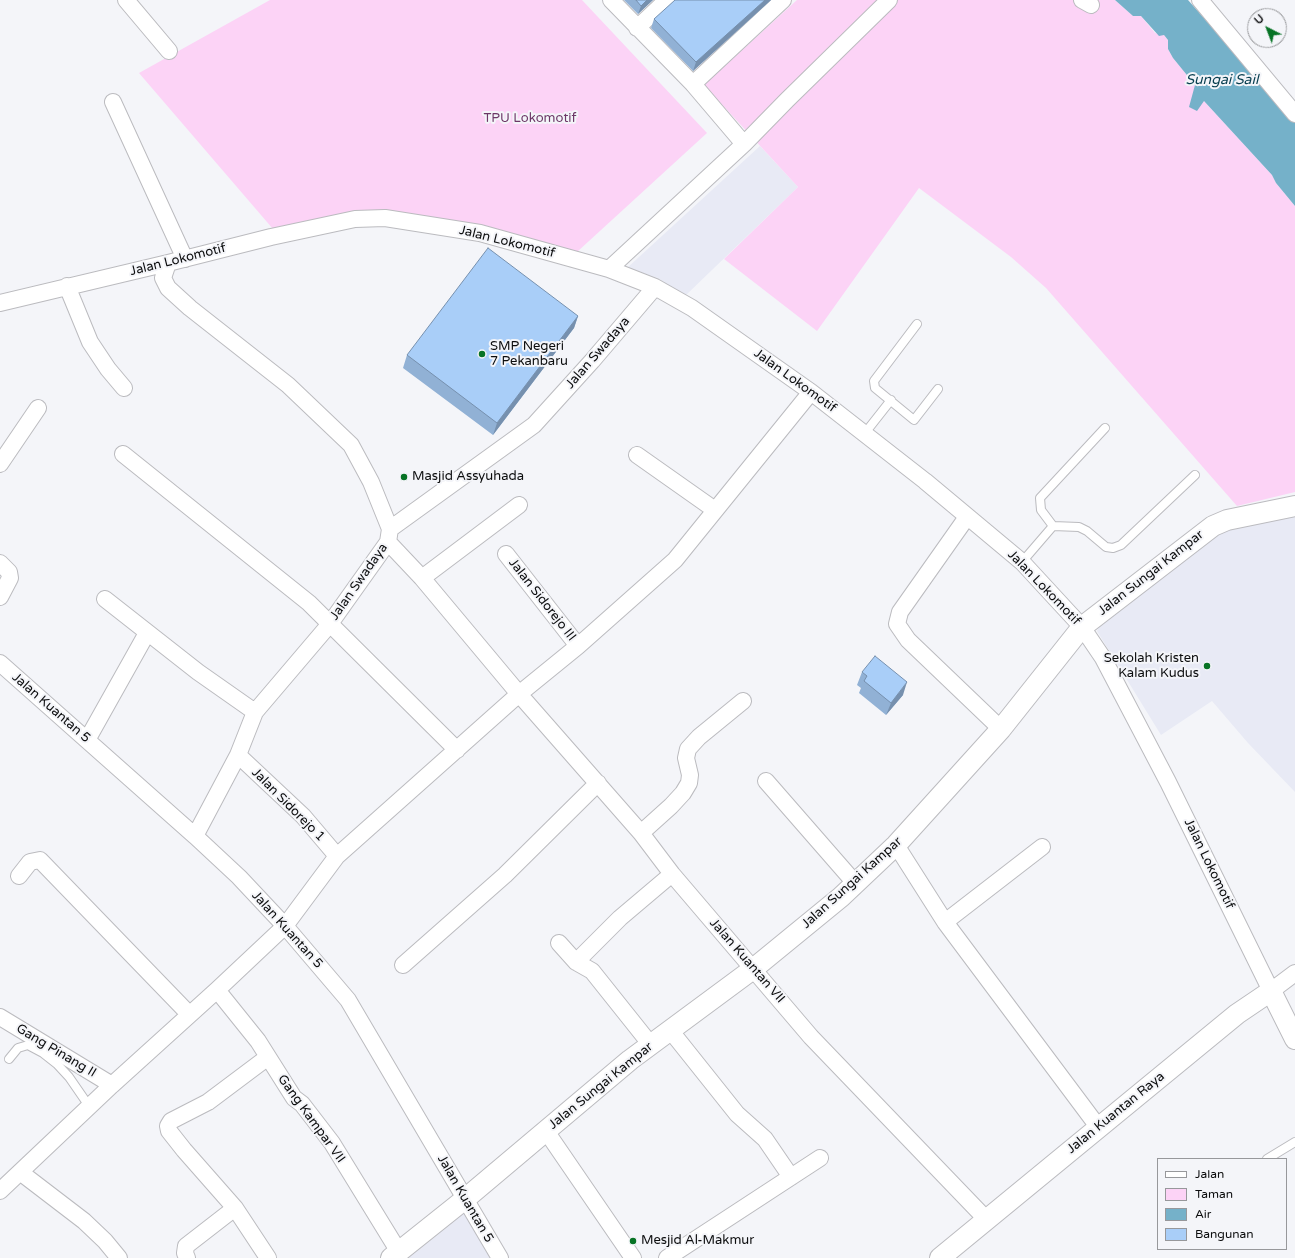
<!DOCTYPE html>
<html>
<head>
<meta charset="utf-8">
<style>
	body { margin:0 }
	#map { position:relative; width:1295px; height:1258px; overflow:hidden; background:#f4f5f9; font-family:"Varela Round",sans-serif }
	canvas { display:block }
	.legend { position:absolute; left:1157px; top:1158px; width:130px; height:92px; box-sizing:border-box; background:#f4f5f9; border:1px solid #97989b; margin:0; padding:5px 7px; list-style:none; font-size:12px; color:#0c0d0e }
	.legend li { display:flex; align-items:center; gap:8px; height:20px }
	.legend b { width:20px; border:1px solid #97989b }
	.north { position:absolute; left:1247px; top:8px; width:40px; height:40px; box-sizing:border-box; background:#f4f5f9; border:1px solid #97989b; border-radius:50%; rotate:318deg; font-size:11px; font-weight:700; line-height:16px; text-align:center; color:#0c0d0e }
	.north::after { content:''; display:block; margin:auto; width:14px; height:18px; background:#077325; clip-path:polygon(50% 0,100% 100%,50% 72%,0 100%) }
</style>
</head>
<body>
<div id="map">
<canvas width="1295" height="1258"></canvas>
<ul class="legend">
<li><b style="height:5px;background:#fff"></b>Jalan</li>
<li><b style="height:11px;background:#fcd3f6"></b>Taman</li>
<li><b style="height:11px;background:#75b1c9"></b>Air</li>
<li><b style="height:11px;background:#a9cef8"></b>Bangunan</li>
</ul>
<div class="north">U</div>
</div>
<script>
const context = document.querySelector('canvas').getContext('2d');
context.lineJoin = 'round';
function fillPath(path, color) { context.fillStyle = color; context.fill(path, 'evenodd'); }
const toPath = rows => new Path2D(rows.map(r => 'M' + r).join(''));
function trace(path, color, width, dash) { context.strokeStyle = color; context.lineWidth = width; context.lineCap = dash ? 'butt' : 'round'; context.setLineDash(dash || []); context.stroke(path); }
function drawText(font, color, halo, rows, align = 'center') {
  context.font = font + ' "Varela Round",sans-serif'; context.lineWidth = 4; context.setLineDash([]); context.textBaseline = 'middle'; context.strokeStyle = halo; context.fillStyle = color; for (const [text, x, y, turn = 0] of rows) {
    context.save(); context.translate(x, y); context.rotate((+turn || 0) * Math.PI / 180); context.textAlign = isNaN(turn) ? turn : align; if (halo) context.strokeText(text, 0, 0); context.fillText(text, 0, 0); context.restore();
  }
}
fillPath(toPath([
	[760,146,798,187,684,297,658,278,627,268],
	[1295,516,1295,792,1248,743,1212,701,1161,735,1097,631,1104,616,1226,524],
	[464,1212,491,1258,404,1258]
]), '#e8eaf5');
fillPath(toPath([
	[270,0,582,0,707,133,577,252,375,213,273,229,139,73],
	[797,0,1115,0,1133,16,1141,16,1155,33,1164,35,1168,40,1168,49,1173,58,1195,85,1204,101,1272,175,1276,183,1295,206,1295,492,1237,506,1046,288,1011,257,919,188,817,331,724,259,798,187,704,85]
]), '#fcd3f6');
fillPath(toPath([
	[1115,0,1188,0,1295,121,1295,206,1276,183,1272,175,1204,101,1197,111,1189,107,1195,85,1173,58,1168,49,1168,40,1164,35,1159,36,1141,16,1133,16]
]), '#75b1c9');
const service = toPath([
	[917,324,874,381,875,388,914,420,938,389],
	[865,433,891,400],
	[1053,526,1079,527,1087,531,1106,547,1113,548,1121,545,1195,475],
	[1022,562,1053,526,1041,510,1040,498,1105,428],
	[9,1059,18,1048,28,1045,43,1053,57,1064,69,1077,89,1106],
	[1267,1159,1295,1142]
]);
const minor = toPath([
	[126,0,169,51],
	[611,0,693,84,744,144],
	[1082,0,1091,5],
	[1200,0,1295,114],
	[637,28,667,0],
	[693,84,783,0],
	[113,102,185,259],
	[168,263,163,278,168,288,190,308,288,385,351,445,371,482,390,529],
	[609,269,744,144,787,100,889,0],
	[67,286,90,342,108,369,124,388],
	[0,303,168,263,271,237,355,219,385,218,480,233,609,269,655,287,692,308,811,392,925,481,1022,562,1082,627,1103,658,1168,782,1271,991,1295,973],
	[123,454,309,603,457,750],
	[637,455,715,510],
	[0,464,38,408],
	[967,517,900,612,897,624,908,640,1001,729],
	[388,542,422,578,519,694,641,833,672,874,811,1037,986,1219],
	[506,554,578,646],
	[0,563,9,572,10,578,0,597],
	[422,578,519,505],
	[105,599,198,672,255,712],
	[0,663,195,836,239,877,285,926,348,1000,500,1258],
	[87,740,147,633],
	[238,755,303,816,337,856],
	[766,781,855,883],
	[641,833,671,806,683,793,689,783,690,775,686,758,688,749,699,737,743,701],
	[195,836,238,755,255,712,329,625,388,542,390,529,534,425,592,361,655,287],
	[896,845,945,922,1099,1128],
	[19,876,30,862,40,860,189,1014],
	[945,922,1042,847],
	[559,943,576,962,592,971,651,1045],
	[576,962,620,918,672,874],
	[403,965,505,875,598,783],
	[217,990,258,1041,294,1098,302,1104,332,1143,399,1252],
	[0,1017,112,1085],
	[670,1030,737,1114,765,1139,791,1177],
	[268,1057,208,1102,171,1121,168,1126,169,1131,184,1150,235,1208,268,1258],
	[546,1131,633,1258],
	[20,1172,84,1221,105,1241,119,1258],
	[0,1191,112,1085,217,990,285,926,337,856,519,694,578,646,675,560,811,392],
	[187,1258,185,1253,186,1246,235,1208],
	[667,1258,820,1158]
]);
const tertiary = toPath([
	[391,1258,465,1199,630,1060,753,969,841,897,896,845,1001,729,1082,627,1213,526,1227,520,1295,506],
	[940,1258,1237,1014,1271,991,1295,1039]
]);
trace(service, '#bbbbbf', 10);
trace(minor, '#bbbbbf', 18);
trace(tertiary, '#bbbbbf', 22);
trace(service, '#fff', 8);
trace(minor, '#fff', 16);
trace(tertiary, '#fff', 20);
fillPath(toPath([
	[624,0,653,0,638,14],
	[771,0,693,71,651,28,654,19],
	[578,316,574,328,493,435,403,368,407,355],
	[862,672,903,695,886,715,859,693,861,688,857,685]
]), '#91b1d5');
fillPath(toPath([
	[647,0,653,0,638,14,641,6],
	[765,0,771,0,693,71,696,62],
	[578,316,574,328,493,435,497,423],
	[907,682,903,695,886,715,891,703]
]), '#7690ae');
const building = toPath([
	[636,0,647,0,641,6,636,0],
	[675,0,765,0,696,62,654,19,675,0],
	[488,248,578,316,497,423,407,355,488,248],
	[875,656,907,682,891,703,864,681,867,676,862,672,875,656]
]);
fillPath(building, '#a9cef8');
trace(building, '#7690ae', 1);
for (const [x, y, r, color] of [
	[482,354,4,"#077325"],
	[404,477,4,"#077325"],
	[1207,666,4,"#077325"],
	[633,1241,4,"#077325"]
]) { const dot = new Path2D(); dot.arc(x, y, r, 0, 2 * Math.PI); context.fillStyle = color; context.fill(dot); trace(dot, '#f4f5f9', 1.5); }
drawText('13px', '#6c3767', '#f4f5f9', [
	["TPU Lokomotif",530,119]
]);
drawText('13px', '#0c0d0e', '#f4f5f9', [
	["Jalan Lokomotif",507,242,14],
	["Jalan Lokomotif",178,260,-14],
	["Jalan Swadaya",598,353,-49],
	["Jalan Lokomotif",795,381,36],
	["Jalan Sungai Kampar",1151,573,-38],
	["Jalan Swadaya",359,582,-55],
	["Jalan Lokomotif",1044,588,46],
	["Jalan Sidorejo III",542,600,52],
	["Jalan Kuantan 5",51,708,41],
	["Jalan Sidorejo 1",288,805,45],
	["Jalan Lokomotif",1209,864,64],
	["Jalan Sungai Kampar",852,883,-42],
	["Jalan Kuantan 5",287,930,48],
	["Jalan Kuantan VII",747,961,49],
	["Gang Pinang II",56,1051,31],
	["Jalan Sungai Kampar",601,1086,-39],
	["Jalan Kuantan Raya",1116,1113,-39],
	["Gang Kampar VII",311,1119,54],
	["Jalan Kuantan 5",465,1199,60]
]);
drawText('13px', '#0c0d0e', '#f4f5f9', [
	["SMP Negeri",490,347],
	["7 Pekanbaru",490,362],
	["Masjid Assyuhada",412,477],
	["Sekolah Kristen",1199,659,"right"],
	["Kalam Kudus",1199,674,"right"],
	["Mesjid Al-Makmur",641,1241]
], 'left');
drawText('italic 14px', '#073e4f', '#f4f5f9', [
	["Sungai Sail",1222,80]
]);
</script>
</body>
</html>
